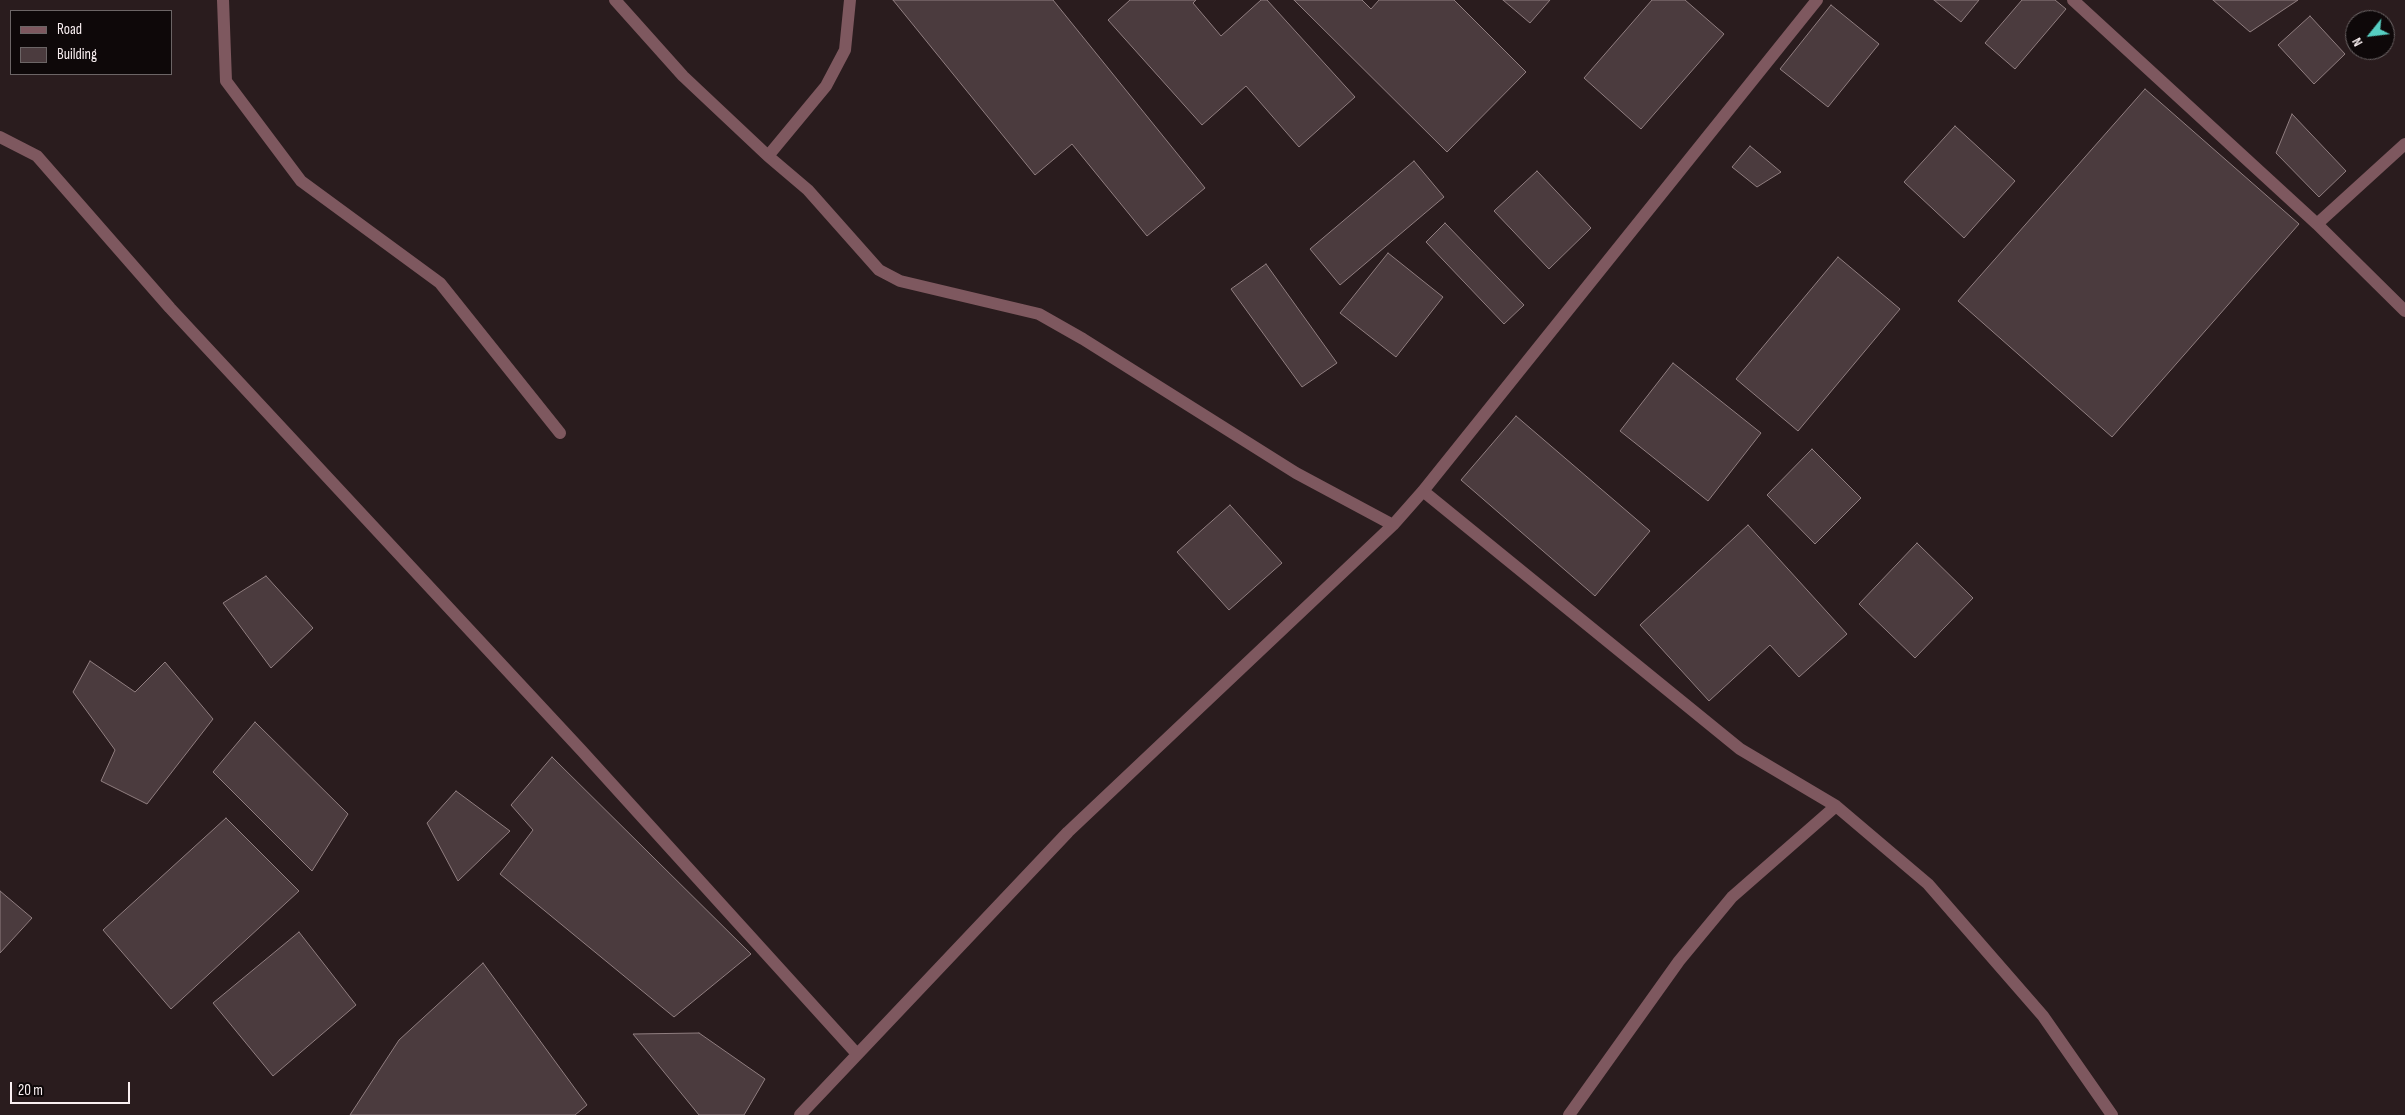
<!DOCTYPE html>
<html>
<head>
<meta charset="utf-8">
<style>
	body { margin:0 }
	#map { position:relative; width:2405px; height:1115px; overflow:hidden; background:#2a1c1e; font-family:"Sofia Sans Condensed",sans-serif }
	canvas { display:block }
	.legend { position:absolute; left:10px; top:10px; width:162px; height:65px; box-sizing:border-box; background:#0e0809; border:1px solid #6c6566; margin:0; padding:6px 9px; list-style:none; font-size:15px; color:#faf0f2 }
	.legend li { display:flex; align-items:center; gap:10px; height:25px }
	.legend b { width:25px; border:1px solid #6c6566 }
	.north { position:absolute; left:2345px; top:10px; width:50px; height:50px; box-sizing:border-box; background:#0e0809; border:1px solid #6c6566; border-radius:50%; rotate:241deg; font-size:14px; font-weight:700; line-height:20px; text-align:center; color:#faf0f2 }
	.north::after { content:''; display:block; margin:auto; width:18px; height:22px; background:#56cec2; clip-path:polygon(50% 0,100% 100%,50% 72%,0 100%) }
	.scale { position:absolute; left:10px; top:1082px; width:120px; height:22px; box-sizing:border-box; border:2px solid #faf0f2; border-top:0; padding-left:6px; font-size:15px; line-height:18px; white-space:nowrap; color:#faf0f2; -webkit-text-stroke:4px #0e0809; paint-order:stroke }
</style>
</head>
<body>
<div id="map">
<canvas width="2405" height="1115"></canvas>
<ul class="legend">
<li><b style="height:6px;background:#7e585f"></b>Road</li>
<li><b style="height:14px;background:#4b3b3e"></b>Building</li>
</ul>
<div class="north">N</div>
<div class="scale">20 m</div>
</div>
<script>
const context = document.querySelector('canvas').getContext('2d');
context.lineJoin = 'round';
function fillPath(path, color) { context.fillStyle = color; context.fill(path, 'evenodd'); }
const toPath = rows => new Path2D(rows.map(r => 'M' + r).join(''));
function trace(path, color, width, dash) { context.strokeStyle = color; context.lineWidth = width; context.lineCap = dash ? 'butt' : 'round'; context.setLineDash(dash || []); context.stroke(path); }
const building = toPath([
	[893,0,1053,0,1205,188,1147,236,1072,144,1035,175,893,0],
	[1130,0,1196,0,1193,3,1221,36,1261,0,1267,0,1355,97,1299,147,1246,86,1202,125,1108,20,1130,0],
	[1294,0,1362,0,1371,9,1379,0,1454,0,1526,72,1447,152,1294,0],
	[1503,0,1550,0,1530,23,1503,0],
	[1652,0,1685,0,1724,34,1641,129,1584,78,1652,0],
	[1934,0,1979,0,1961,22,1934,0],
	[2022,0,2055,0,2066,9,2015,69,1985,43,2022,0],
	[2213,0,2298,0,2250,32,2213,0],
	[1831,5,1879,44,1828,107,1780,69,1831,5],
	[2310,16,2345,54,2314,84,2278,45,2310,16],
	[2145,89,2299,224,2112,437,1958,301,2145,89],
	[2292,114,2346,171,2319,197,2276,153,2292,114],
	[1955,126,2015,181,1964,238,1904,182,1955,126],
	[1750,146,1781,172,1757,187,1732,167,1750,146],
	[1414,161,1444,197,1340,285,1310,249,1414,161],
	[1537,171,1591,228,1549,269,1494,211,1537,171],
	[1445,223,1524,305,1504,324,1426,242,1445,223],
	[1388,253,1443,297,1396,357,1340,313,1388,253],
	[1838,257,1900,309,1798,431,1736,379,1838,257],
	[1266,264,1337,363,1302,387,1231,289,1266,264],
	[1673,363,1761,433,1708,501,1620,431,1673,363],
	[1516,416,1650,531,1595,596,1461,480,1516,416],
	[1812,449,1861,498,1815,544,1767,495,1812,449],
	[1230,505,1282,563,1229,610,1177,552,1230,505],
	[1748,525,1847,634,1799,677,1770,645,1709,701,1640,625,1748,525],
	[1917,543,1973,598,1915,658,1859,604,1917,543],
	[266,576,313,628,271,668,223,603,266,576],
	[90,661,135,692,165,662,213,719,147,804,101,781,115,750,73,692,90,661],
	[255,722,348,814,312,871,213,772,255,722],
	[552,757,751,954,674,1017,500,874,533,830,511,805,552,757],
	[456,791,510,831,458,881,427,823,456,791],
	[226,818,299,891,171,1009,103,930,226,818],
	[0,891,32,918,0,953,0,891],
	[299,932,356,1005,273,1076,213,1003,299,932],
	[483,963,587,1105,575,1115,350,1115,399,1040,483,963],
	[699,1033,765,1079,744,1115,699,1115,633,1034,699,1033]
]);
fillPath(building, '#4b3b3e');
trace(building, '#907e80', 1);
trace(toPath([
	[223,0,226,81,301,181,440,283,560,433],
	[615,0,683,76,768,156,808,190,879,270,900,281,1039,314,1083,339,1296,473,1393,525],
	[2073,0,2317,224,2405,311],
	[0,137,37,156,170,308,582,751,857,1054],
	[768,156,826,86,845,50,850,0],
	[2317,224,2405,144],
	[1423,491,1740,749,1836,806,1928,884,2043,1016,2112,1115],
	[800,1115,1068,832,1393,525,1423,491,1817,0],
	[1569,1115,1679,961,1732,897,1836,806]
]), '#7e585f', 12);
</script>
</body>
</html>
